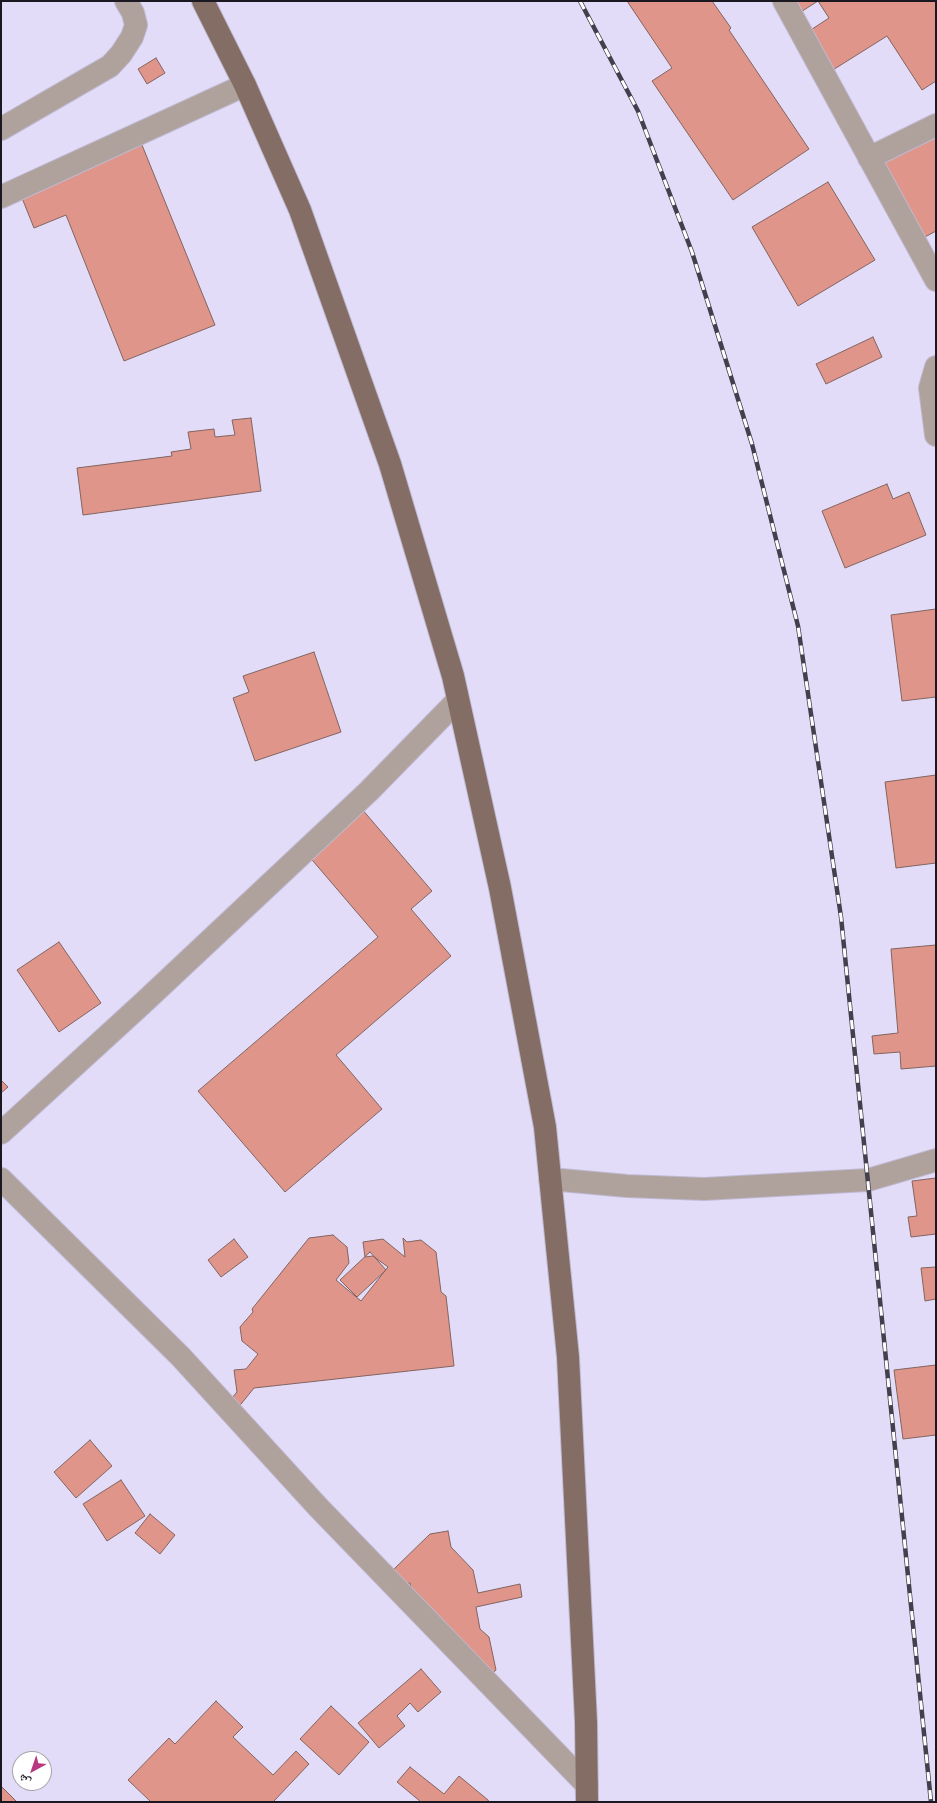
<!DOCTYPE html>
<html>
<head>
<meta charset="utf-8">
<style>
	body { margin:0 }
	#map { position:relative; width:937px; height:1803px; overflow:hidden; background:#e3dcf8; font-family:Roboto,"Noto Naskh Arabic",sans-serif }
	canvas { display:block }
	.frame { position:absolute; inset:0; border:2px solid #1b1822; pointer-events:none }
	.north { position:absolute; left:12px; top:1751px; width:40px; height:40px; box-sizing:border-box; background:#fff; border:1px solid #a4a3a7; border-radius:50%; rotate:220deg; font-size:11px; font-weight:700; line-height:16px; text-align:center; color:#1b1822 }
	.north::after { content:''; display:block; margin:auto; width:14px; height:18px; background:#b83882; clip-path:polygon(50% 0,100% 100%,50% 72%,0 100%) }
</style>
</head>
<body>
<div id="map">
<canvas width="937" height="1803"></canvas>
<div class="frame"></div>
<div class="north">ش</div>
</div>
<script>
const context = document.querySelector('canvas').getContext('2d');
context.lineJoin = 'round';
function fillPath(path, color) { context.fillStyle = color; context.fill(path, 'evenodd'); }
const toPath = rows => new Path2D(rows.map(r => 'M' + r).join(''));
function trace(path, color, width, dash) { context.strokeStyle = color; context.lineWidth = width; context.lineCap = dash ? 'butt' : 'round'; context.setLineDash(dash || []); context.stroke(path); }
const building = toPath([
	[627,1,712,1,731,28,729,30,809,149,733,200,652,81,672,68,627,1],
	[772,1,818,1,785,22,772,1],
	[818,1,936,1,936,81,922,90,887,36,828,73,803,35,829,18,818,1],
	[156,58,165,73,147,84,138,69,156,58],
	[936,131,936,231,925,237,881,165,936,131],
	[142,145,215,325,124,361,66,215,34,228,20,193,142,145],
	[828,182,875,260,798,306,752,227,828,182],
	[873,337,882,357,826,384,816,364,873,337],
	[251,418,261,491,83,515,77,468,172,456,171,452,191,449,188,432,214,429,215,437,235,435,232,420,251,418],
	[887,484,893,499,909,492,926,535,845,568,822,511,887,484],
	[936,609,936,697,902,701,891,615,936,609],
	[314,652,341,732,255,761,233,698,249,692,243,676,314,652],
	[936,775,936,863,896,868,885,782,936,775],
	[361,808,432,891,411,909,451,956,336,1055,382,1109,285,1192,198,1091,378,937,307,854,361,808],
	[59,942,101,1003,59,1032,17,970,59,942],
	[936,945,936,1066,901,1069,900,1052,874,1054,872,1036,898,1033,891,949,936,945],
	[1,1080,8,1087,1,1093,1,1080],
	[936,1178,936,1234,911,1237,908,1217,917,1216,912,1181,936,1178],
	[333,1235,347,1247,349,1263,336,1280,361,1301,388,1267,373,1256,365,1257,363,1242,383,1239,405,1257,403,1238,407,1242,421,1240,436,1252,441,1292,446,1296,454,1366,254,1388,237,1409,221,1411,237,1392,234,1370,246,1369,258,1354,242,1341,240,1327,253,1312,252,1309,309,1238,333,1235],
	[234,1239,248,1257,221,1277,208,1260,234,1239],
	[370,1252,386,1270,357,1297,340,1280,370,1252],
	[936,1267,936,1299,925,1301,921,1268,936,1267],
	[936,1365,936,1435,903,1439,894,1370,936,1365],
	[90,1440,112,1466,76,1498,54,1472,90,1440],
	[121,1480,145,1516,107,1541,83,1504,121,1480],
	[150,1514,175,1535,160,1554,135,1533,150,1514],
	[448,1531,451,1547,473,1570,478,1593,520,1584,522,1597,476,1607,480,1629,489,1637,496,1670,486,1679,418,1622,410,1583,392,1587,393,1570,430,1534,448,1531],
	[421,1669,441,1692,418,1712,410,1703,397,1716,405,1726,379,1748,358,1723,421,1669],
	[216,1701,243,1727,233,1737,273,1775,296,1751,309,1764,273,1802,151,1802,128,1780,169,1738,175,1744,216,1701],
	[331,1706,369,1742,339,1775,300,1739,331,1706],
	[410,1767,444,1794,459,1776,488,1800,489,1802,421,1802,397,1782,410,1767],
	[1,1786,17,1802,1,1802,1,1786]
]);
fillPath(building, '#e0958a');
trace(building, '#816460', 1);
const minor = toPath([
	[784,1,936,280],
	[1,129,110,66,121,54,132,37,136,25,133,13,126,1],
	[869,158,936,125],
	[1,197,245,85],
	[936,367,930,388,936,435],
	[1,1133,142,1004,369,791,458,700],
	[1,1179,181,1357,318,1507,587,1785],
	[550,1179,627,1186,704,1189,868,1180,936,1160]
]);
const primary = toPath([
	[203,1,245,85,300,210,390,464,453,676,500,888,545,1127,568,1357,586,1722,587,1802]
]);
trace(minor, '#bfb9d1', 24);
trace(primary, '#bfb9d1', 24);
trace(minor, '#afa29d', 22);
trace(primary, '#846d64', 22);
const rail = toPath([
	[580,1,638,111,692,252,752,444,798,626,841,917,931,1802]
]);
trace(rail, '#433f4c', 4.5);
trace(rail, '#fff', 3, [9]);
</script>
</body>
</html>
